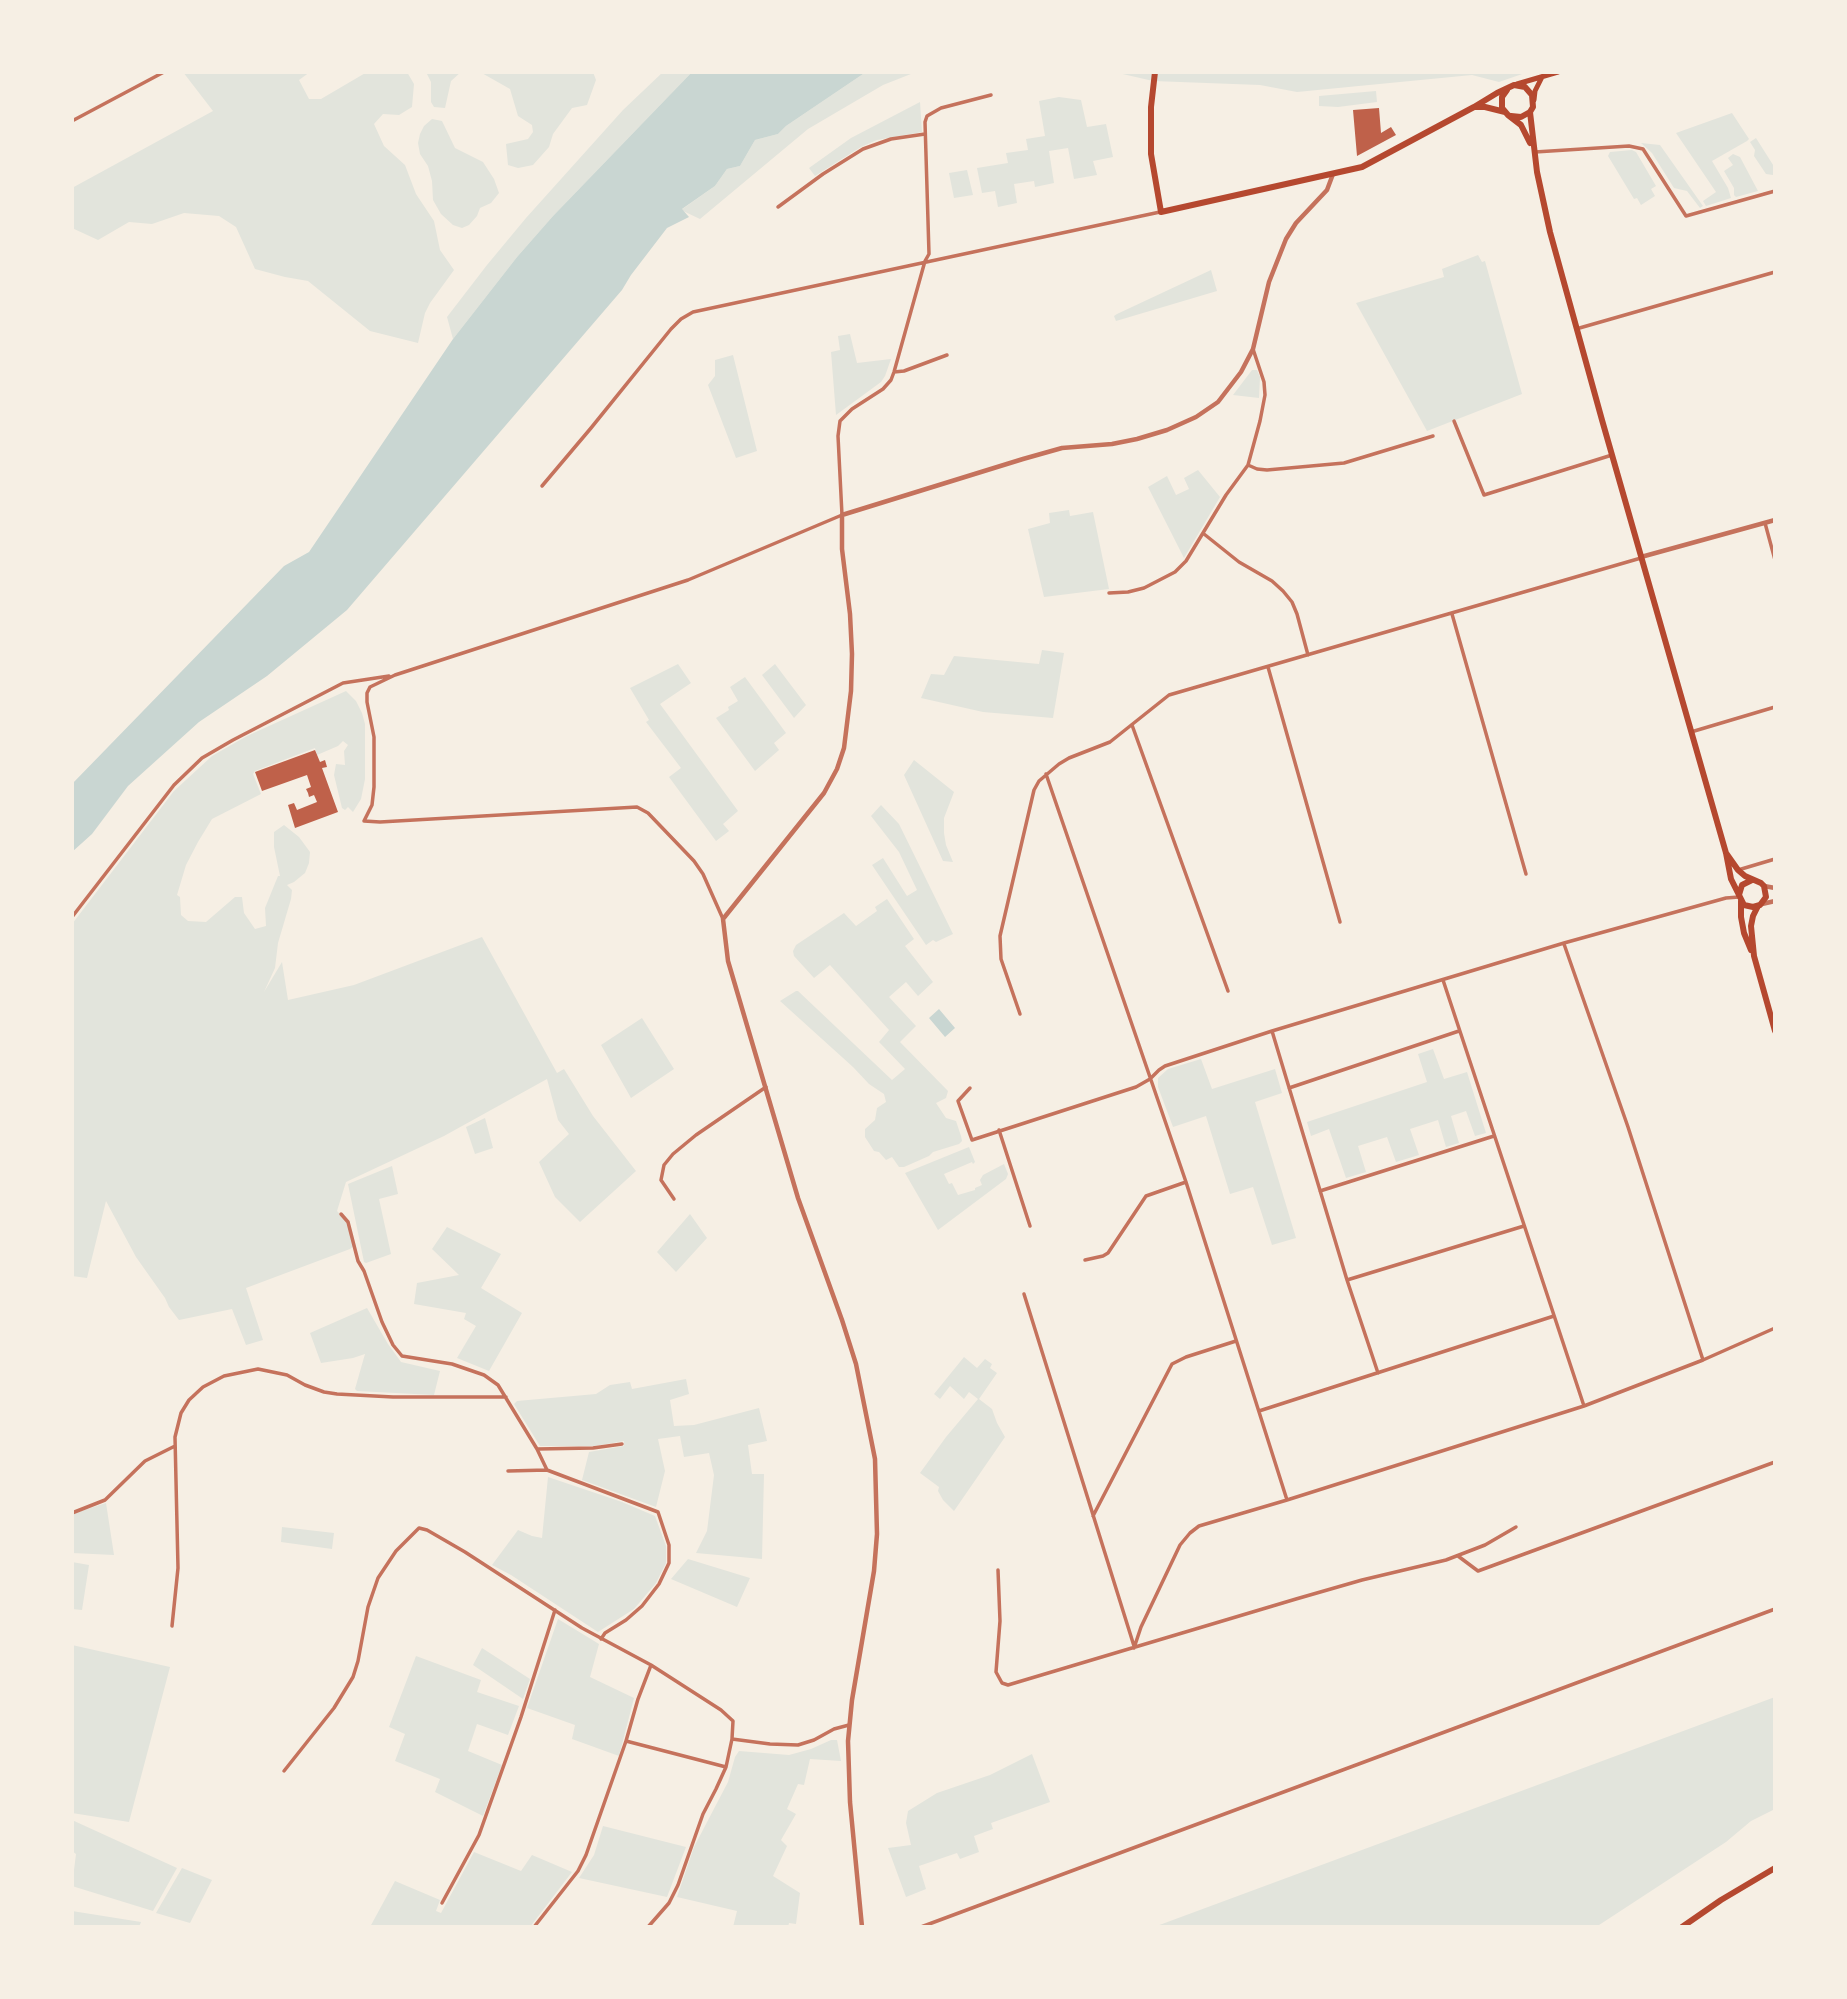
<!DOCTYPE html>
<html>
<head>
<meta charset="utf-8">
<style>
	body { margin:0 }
	#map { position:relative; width:1847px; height:1999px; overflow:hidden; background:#f6efe4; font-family:"DejaVu Sans",sans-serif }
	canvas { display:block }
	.frame { position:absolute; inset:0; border:74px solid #f6efe4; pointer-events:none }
</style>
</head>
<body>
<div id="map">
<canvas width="1847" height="1999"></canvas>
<div class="frame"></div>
</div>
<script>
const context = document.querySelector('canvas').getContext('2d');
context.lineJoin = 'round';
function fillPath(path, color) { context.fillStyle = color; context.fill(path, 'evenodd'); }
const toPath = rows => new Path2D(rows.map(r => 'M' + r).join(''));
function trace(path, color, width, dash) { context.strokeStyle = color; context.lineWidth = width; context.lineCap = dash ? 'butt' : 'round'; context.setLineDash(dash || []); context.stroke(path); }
fillPath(toPath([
	[183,72,310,72,299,80,309,99,321,99,367,72,407,72,414,84,412,107,399,115,383,114,374,124,384,146,405,165,416,194,434,221,440,250,454,270,430,303,425,313,418,343,370,331,308,281,285,277,255,269,236,227,219,216,184,213,152,224,129,222,98,240,72,228,72,188,213,111],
	[426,72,461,72,451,81,445,108,434,107,431,102,431,82],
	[480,72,593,72,596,80,587,105,572,108,553,134,549,147,533,165,518,168,508,165,506,144,528,139,533,132,532,125,518,116,510,89],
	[663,72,692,72,553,216,517,257,453,339,447,317,487,265,526,218,623,110],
	[866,72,916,72,883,85,808,129,700,219,681,210,715,186,727,169,740,166,755,140,778,134,786,126],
	[1114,72,1528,72,1499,82,1472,75,1297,92,1260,85,1153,81],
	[1376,91,1377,102,1338,107,1319,106,1319,96],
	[1059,97,1081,100,1087,127,1106,124,1113,157,1093,161,1097,175,1074,179,1068,148,1049,151,1054,183,1035,187,1034,181,1014,184,1017,203,998,207,995,191,982,193,977,168,1008,163,1006,153,1028,150,1026,139,1045,136,1039,101],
	[920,102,922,132,877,140,861,147,815,176,809,168,851,138],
	[1732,113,1749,139,1747,141,1712,161,1728,188,1731,198,1706,206,1703,201,1716,192,1676,133],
	[432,119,442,121,455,148,483,162,494,179,499,193,491,203,480,208,477,216,469,225,462,228,453,225,441,214,433,200,432,181,428,166,420,154,418,143,420,134,424,126],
	[1756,138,1775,168,1775,178,1773,175,1766,174,1754,156,1755,150,1750,142],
	[1641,143,1660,145,1703,206,1700,208,1687,191,1674,188,1652,153],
	[1632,150,1636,152,1656,186,1651,189,1655,196,1641,205,1637,198,1634,199,1608,156,1610,152],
	[1733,154,1740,157,1758,191,1736,197,1734,195,1734,188,1724,171,1733,165,1728,158],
	[967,170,973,195,954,198,949,173],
	[1478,255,1482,262,1485,261,1522,394,1427,431,1356,303,1444,277,1442,269],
	[1211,270,1217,291,1116,321,1114,316,1117,314],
	[850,334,857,363,891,359,885,376,881,382,836,415,831,352,840,350,838,336],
	[733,355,757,451,736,458,708,385,715,376,715,360],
	[1252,370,1257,370,1260,377,1259,398,1233,395],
	[1198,470,1220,497,1184,558,1148,487,1167,476,1176,495,1189,489,1184,478],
	[1069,510,1070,516,1093,512,1109,589,1044,597,1028,529,1050,523,1049,513],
	[1042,650,1064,653,1053,718,983,712,921,698,931,674,944,675,954,656,1039,664],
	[678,664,691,683,660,704,738,811,723,824,729,831,716,841,669,777,681,768,646,722,649,720,630,688],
	[775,664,806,705,794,718,762,675],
	[745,677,786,733,774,743,779,750,755,771,716,718,729,710,728,707,738,701,730,687],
	[346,691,356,701,362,713,365,724,365,779,361,799,353,812,348,807,345,810,342,808,334,775,336,764,345,765,344,751,348,745,343,741,338,746,317,755,315,748,255,771,253,774,261,794,212,819,198,842,186,865,177,895,180,897,181,915,188,921,206,922,235,897,242,897,244,913,255,929,266,926,265,908,278,876,280,876,274,847,274,832,284,825,299,837,310,852,309,863,305,873,294,882,287,885,292,890,291,899,278,943,275,968,264,992,282,962,288,1000,354,985,482,937,557,1073,564,1069,593,1116,636,1171,580,1222,555,1197,539,1162,569,1134,558,1120,547,1079,444,1136,346,1182,337,1211,348,1222,354,1246,350,1249,246,1288,263,1340,246,1345,232,1309,179,1320,169,1307,165,1298,136,1257,106,1201,87,1278,72,1276,72,924,174,791,212,756,247,736],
	[914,760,954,792,944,818,944,833,946,845,953,862,943,861,904,775],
	[881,805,899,824,953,934,936,942,933,940,926,945,872,865,883,858,907,896,917,890,899,852,871,816],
	[887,899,914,939,905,946,933,982,918,996,906,982,889,997,916,1026,900,1042,948,1091,946,1098,936,1103,946,1118,956,1121,961,1136,962,1141,959,1144,933,1152,929,1156,904,1167,899,1167,892,1157,886,1160,879,1152,874,1151,865,1137,865,1129,875,1120,877,1108,886,1102,884,1094,869,1084,853,1067,780,1001,796,991,798,991,892,1080,905,1069,879,1042,889,1030,830,965,814,978,794,956,793,951,796,945,844,913,856,926,877,911,875,907],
	[642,1018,674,1069,631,1098,601,1045],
	[1433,1049,1444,1079,1467,1072,1486,1133,1475,1136,1466,1111,1451,1116,1459,1143,1446,1147,1438,1120,1410,1129,1419,1155,1396,1162,1387,1137,1358,1146,1366,1172,1346,1178,1329,1129,1311,1136,1307,1122,1427,1082,1418,1054],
	[1201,1059,1212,1089,1275,1069,1282,1093,1255,1102,1296,1238,1272,1245,1253,1187,1230,1194,1206,1116,1173,1127,1158,1087,1158,1078,1168,1069],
	[485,1118,493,1148,475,1154,466,1127],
	[969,1147,975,1162,973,1164,972,1162,944,1174,949,1184,952,1183,958,1195,975,1190,975,1188,982,1185,980,1180,983,1175,1004,1164,1008,1174,1006,1179,938,1230,905,1173],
	[392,1166,398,1194,379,1199,391,1254,366,1263,364,1262,348,1184],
	[690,1214,707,1238,676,1272,657,1252],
	[447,1227,501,1254,481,1288,522,1313,489,1371,457,1358,476,1326,464,1319,466,1313,414,1304,417,1283,459,1275,432,1249],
	[367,1308,388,1344,401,1362,440,1371,434,1395,357,1391,355,1389,365,1354,353,1358,321,1363,310,1333],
	[964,1357,977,1368,985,1359,992,1364,990,1368,997,1373,979,1399,992,1409,997,1423,1005,1437,954,1511,943,1500,938,1491,939,1487,920,1473,946,1437,978,1399,969,1392,964,1399,950,1386,940,1399,934,1394],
	[686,1379,689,1394,670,1400,674,1426,694,1425,759,1408,767,1441,748,1445,752,1474,764,1474,762,1559,696,1553,707,1531,714,1475,709,1453,684,1457,680,1436,658,1439,665,1471,656,1507,582,1480,589,1452,624,1446,624,1441,595,1446,540,1446,514,1404,517,1401,596,1394,610,1385,630,1382,632,1389],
	[548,1477,622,1502,655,1516,666,1546,666,1563,656,1583,634,1609,598,1632,511,1575,492,1565,518,1530,532,1536,542,1538],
	[106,1503,114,1555,72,1553,72,1514],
	[282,1527,334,1533,332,1549,281,1542],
	[688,1559,750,1578,737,1607,671,1579],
	[72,1562,89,1565,82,1610,72,1609],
	[558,1619,599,1644,590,1677,634,1698,619,1756,572,1739,575,1725,527,1708],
	[72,1645,170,1667,129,1822,72,1813],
	[482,1648,530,1679,523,1699,473,1665],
	[416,1656,481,1680,477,1692,519,1706,508,1735,477,1724,468,1751,502,1765,483,1816,435,1792,440,1779,395,1761,405,1734,389,1727],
	[1775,1697,1775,1809,1751,1821,1726,1842,1596,1927,1154,1927],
	[831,1740,837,1740,841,1761,810,1759,804,1785,798,1784,787,1809,796,1814,781,1840,787,1846,773,1876,800,1893,796,1924,789,1923,788,1927,733,1927,737,1911,677,1897,694,1847,728,1782,735,1757,739,1751,789,1755,811,1749],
	[1032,1754,1050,1802,991,1823,993,1829,974,1836,979,1852,960,1859,957,1853,919,1866,926,1889,906,1897,888,1848,911,1845,906,1823,908,1811,937,1793,990,1775],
	[72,1820,177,1868,153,1911,72,1886,76,1854,72,1851],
	[603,1826,686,1847,667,1897,579,1878,594,1855],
	[474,1852,521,1871,532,1855,572,1872,530,1927,370,1927,395,1881,440,1900,436,1911,441,1913],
	[182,1868,212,1880,190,1923,156,1913],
	[72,1911,141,1922,139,1927,72,1927]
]), '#e2e4dc');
fillPath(toPath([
	[692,72,866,72,786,126,778,134,755,140,740,166,727,169,715,186,682,209,689,217,667,228,631,275,622,290,347,610,267,676,199,722,128,786,92,834,72,852,72,784,284,566,309,552,453,339,517,257,553,216],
	[939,1009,955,1028,945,1037,929,1018]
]), '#c9d6d2');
fillPath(toPath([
	[1379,108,1381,133,1391,127,1396,135,1357,156,1353,110],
	[315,750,320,762,325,760,327,767,322,768,338,812,295,828,288,805,294,803,297,810,317,802,314,795,309,797,308,793,306,789,311,787,307,775,262,791,255,772]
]), '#bf614a');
trace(toPath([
	[72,121,164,72],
	[1535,152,1629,146,1643,149,1686,216,1775,191],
	[778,207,823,174,863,149,891,139,925,134],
	[1576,329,1775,272],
	[894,372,904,371,947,355],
	[1454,421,1484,495,1612,455],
	[1248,465,1257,469,1267,470,1344,463,1433,436],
	[542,486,591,428,671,329,681,319,693,312,1160,212],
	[1765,523,1775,560],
	[1204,534,1239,562,1272,581,1283,591,1292,602,1297,614,1308,655],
	[1109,593,1128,592,1144,588,1175,572,1186,561,1226,495,1248,465,1260,421,1265,395,1264,382,1253,349],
	[1452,614,1526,874],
	[1268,667,1340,922],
	[1132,725,1228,991],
	[1691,732,1775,707],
	[1046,774,1186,1182,1287,1500],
	[1738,870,1775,859],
	[72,917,174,785,202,758,233,740,343,683,389,676],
	[723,919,703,874,694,861,648,813,637,807,380,822,364,821,372,805,374,787,374,737,367,702,367,693,370,687,395,675,688,580,842,515,838,436,840,421,852,409,883,389,891,380,894,372,925,261,929,254,925,122,927,116,941,108,991,95],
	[1564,944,1628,1127,1703,1360],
	[1443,980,1584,1406],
	[1020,1014,1001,959,1000,936,1034,790,1039,781,1059,764,1069,758,1110,742,1169,695,1641,558],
	[1272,1031,1347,1280,1378,1373],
	[970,1088,958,1101,972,1140,1136,1087,1150,1079,1159,1070,1165,1066,1272,1031,1564,943,1726,898,1739,897],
	[1289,1088,1459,1031],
	[999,1130,1030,1226],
	[1320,1191,1494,1136],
	[674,1199,661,1180,664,1165,673,1154,696,1135,766,1087],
	[341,1214,348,1222,358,1261,364,1271,382,1322,393,1345,402,1356,452,1364,484,1375,498,1385,537,1449,547,1470],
	[1085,1260,1103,1256,1108,1253,1146,1196,1186,1182],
	[1347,1280,1524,1226],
	[1024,1294,1134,1646],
	[1259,1411,1554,1316],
	[537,1449,593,1448,622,1444],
	[508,1471,547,1470,658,1512,669,1545,669,1563,659,1584,642,1606,626,1620,605,1633,601,1639],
	[72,1513,105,1500,145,1461,175,1446],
	[1093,1516,1172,1364,1186,1357,1236,1341],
	[1458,1556,1478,1571,1775,1462],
	[998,1570,1000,1621,996,1672,1002,1683,1008,1685,1296,1599,1362,1580,1446,1560,1485,1545,1516,1527],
	[172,1626,178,1568,175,1437,181,1413,189,1400,203,1387,224,1376,258,1369,287,1375,305,1385,324,1392,337,1394,393,1397,506,1397],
	[1134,1648,1141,1627,1180,1545,1190,1533,1199,1526,1287,1500,1584,1406,1703,1360,1775,1328],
	[626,1741,726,1767],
	[284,1771,334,1708,353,1677,358,1661,368,1607,378,1578,396,1551,419,1528,427,1530,465,1552,582,1628,651,1665,721,1710,733,1721,732,1739],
	[442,1903,479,1835,521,1717,555,1610],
	[534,1927,578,1871,586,1855,626,1741,638,1699,651,1665],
	[648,1927,669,1903,678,1885,703,1814,716,1789,726,1767,732,1739,770,1744,798,1745,814,1740,834,1729,849,1725],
	[921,1927,1775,1609]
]), '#c5725c', 3.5);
trace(toPath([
	[1641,557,1775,520],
	[1764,886,1775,888],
	[1762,904,1775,901],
	[862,1927,850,1802,848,1741,852,1700,874,1571,877,1534,875,1459,856,1364,842,1320,798,1198,728,961,723,919,824,793,837,769,844,748,851,691,852,654,850,614,842,549,842,515,1023,459,1062,448,1112,444,1137,439,1167,430,1196,417,1218,402,1241,372,1253,349,1269,282,1286,239,1296,223,1327,190,1333,174]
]), '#c5725c', 4.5);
trace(toPath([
	[1517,84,1558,72],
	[1534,100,1535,91,1542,77]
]), '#b5482f', 5);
trace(toPath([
	[1155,72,1151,107,1151,154,1161,212,1362,167,1474,107,1497,93,1514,85,1525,87,1532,95,1533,107,1530,112,1521,117,1511,116],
	[1507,90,1502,97,1502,108,1508,115,1521,125,1530,143],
	[1476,107,1485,107,1505,112],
	[1530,112,1537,172,1550,232,1602,420,1726,853,1731,879,1744,905,1753,907,1760,905,1766,897,1764,886,1761,883,1745,876,1738,870,1726,853],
	[1739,895,1742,885,1752,880],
	[1741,901,1741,917,1744,933,1751,950],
	[1758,906,1753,916,1751,926,1754,956,1775,1031]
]), '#b5482f', 6);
trace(toPath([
	[1682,1927,1721,1900,1775,1868]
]), '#b5482f', 6);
</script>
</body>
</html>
